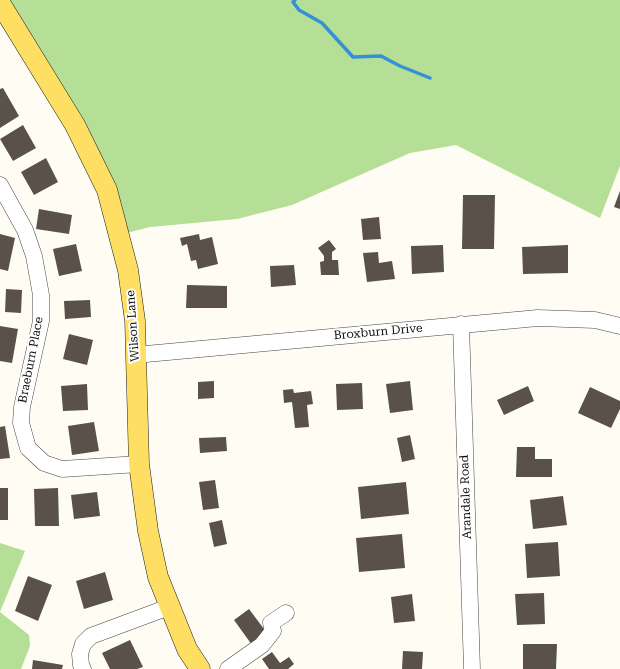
<!DOCTYPE html>
<html>
<head>
<meta charset="utf-8">
<style>
	body { margin:0 }
	canvas { display:block; background:#fffdf3 }
</style>
</head>
<body>
<canvas width="620" height="669"></canvas>
<script>
const context = document.querySelector('canvas').getContext('2d');
context.lineJoin = 'round';
function fillPath(path, color) { context.fillStyle = color; context.fill(path, 'evenodd'); }
const toPath = rows => new Path2D(rows.map(r => 'M' + r).join(''));
function trace(path, color, width, dash) { context.strokeStyle = color; context.lineWidth = width; context.lineCap = dash ? 'butt' : 'round'; context.setLineDash(dash || []); context.stroke(path); }
function drawText(font, color, halo, rows, align = 'center') {
  context.font = font + ' "Roboto Serif",serif'; context.lineWidth = 4; context.setLineDash([]); context.textBaseline = 'middle'; context.strokeStyle = halo; context.fillStyle = color; for (const [text, x, y, turn = 0] of rows) {
    context.save(); context.translate(x, y); context.rotate((+turn || 0) * Math.PI / 180); context.textAlign = isNaN(turn) ? turn : align; if (halo) context.strokeText(text, 0, 0); context.fillText(text, 0, 0); context.restore();
  }
}
fillPath(toPath([
	[0,0,620,0,620,166,600,218,456,145,410,153,292,205,237,219,150,227,119,235,107,190],
	[0,543,25,551,0,612],
	[0,612,29,635,30,646,21,669,0,669]
]), '#b5df97');
trace(toPath([
	[295,0,293,2,299,10,322,23,353,57,381,56,400,66,430,78]
]), '#3690d6', 3.5);
fillPath(toPath([
	[3,88,19,116,0,128,0,89],
	[23,125,36,148,13,161,0,139],
	[46,158,58,182,34,195,21,172],
	[620,191,620,209,614,207],
	[463,195,495,195,494,249,462,249],
	[39,209,72,215,69,234,36,229],
	[379,217,381,239,363,240,361,219],
	[0,234,15,238,8,271,0,269],
	[199,234,200,240,212,237,218,264,198,269,196,260,191,261,187,244,182,246,180,238],
	[329,240,336,249,332,252,332,260,338,260,339,275,321,275,320,262,324,261,324,256,318,248],
	[76,244,82,271,59,276,53,249],
	[443,245,444,272,412,274,411,246],
	[568,245,568,273,523,274,522,247],
	[378,252,379,263,392,261,395,279,367,282,363,253],
	[294,265,296,285,271,287,270,266],
	[187,285,227,286,227,308,186,308],
	[6,289,22,290,21,313,5,312],
	[90,300,91,317,65,319,64,301],
	[0,326,18,329,12,363,0,361],
	[69,334,93,340,87,365,63,359],
	[214,381,214,398,198,399,198,382],
	[410,381,413,410,390,413,386,384],
	[362,383,363,409,337,410,336,384],
	[87,384,88,410,63,411,61,386],
	[528,386,534,401,504,415,497,400],
	[590,387,620,401,620,409,611,428,578,413],
	[293,389,294,393,311,391,313,404,307,405,309,427,295,428,292,402,284,403,283,390],
	[94,422,99,451,72,455,68,426],
	[5,426,10,458,0,459,0,427],
	[410,435,415,459,402,462,397,438],
	[226,437,227,451,200,453,199,438],
	[517,447,535,447,535,459,552,459,552,477,516,477],
	[215,480,219,508,203,510,199,482],
	[406,482,409,514,361,519,358,487],
	[0,488,8,488,8,520,0,520],
	[58,488,59,526,35,526,34,489],
	[97,492,100,516,74,519,71,495],
	[563,496,567,525,533,529,530,500],
	[222,520,227,544,214,547,209,523],
	[402,534,405,568,359,572,356,538],
	[558,542,560,576,527,578,525,544],
	[105,572,113,600,84,609,76,581],
	[28,576,52,585,38,621,15,611],
	[544,593,545,624,517,625,515,594],
	[412,594,415,621,394,623,391,597],
	[249,609,267,633,252,645,234,620],
	[130,640,143,667,137,669,110,669,102,653],
	[523,644,557,644,556,669,523,669],
	[403,651,423,652,422,669,402,669],
	[272,652,280,663,289,657,294,664,288,669,269,669,262,659],
	[33,660,63,665,62,669,32,669]
]), '#5a514b');
const minor = toPath([
	[0,185,25,230,34,256,41,295,41,321,22,407,21,423,28,448,44,463,62,469,139,464],
	[461,324,472,669],
	[135,355,538,318,595,320,620,326],
	[83,669,81,665,80,654,83,644,91,636,169,607],
	[228,669,262,645,273,631,271,623,286,613]
]);
const major = toPath([
	[0,3,75,125,107,190,128,270,135,321,139,464,148,531,158,577,187,649,200,669]
]);
trace(minor, '#434343', 17);
trace(major, '#212121', 21);
trace(minor, '#fff', 16);
trace(major, '#ffdf63', 20);
drawText('12px', '#101010', '#fff', [
	["Wilson Lane",133,326,-94],
	["Broxburn Drive",378,332,-5],
	["Braeburn Place",31,360,-79],
	["Arandale Road",466,497,-92]
]);
</script>
</body>
</html>
